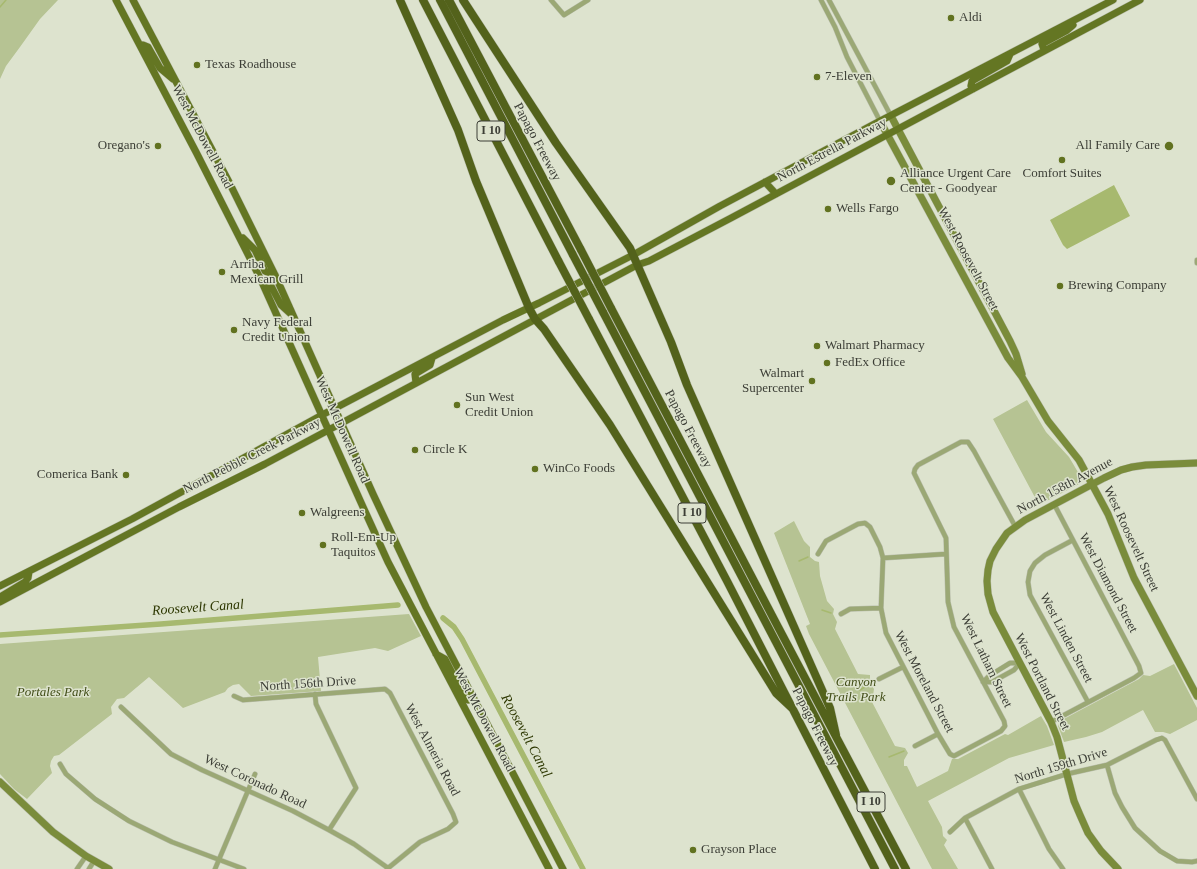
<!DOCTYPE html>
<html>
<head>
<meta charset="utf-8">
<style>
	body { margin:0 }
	canvas { display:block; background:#dde3ce }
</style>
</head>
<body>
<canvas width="1197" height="869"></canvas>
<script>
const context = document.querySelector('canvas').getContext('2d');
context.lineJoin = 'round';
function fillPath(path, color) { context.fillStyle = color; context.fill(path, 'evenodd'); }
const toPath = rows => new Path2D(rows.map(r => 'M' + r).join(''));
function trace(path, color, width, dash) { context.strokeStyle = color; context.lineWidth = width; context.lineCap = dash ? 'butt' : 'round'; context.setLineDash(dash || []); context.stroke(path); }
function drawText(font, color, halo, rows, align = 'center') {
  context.font = font + ' "Times New Roman",serif'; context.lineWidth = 3; context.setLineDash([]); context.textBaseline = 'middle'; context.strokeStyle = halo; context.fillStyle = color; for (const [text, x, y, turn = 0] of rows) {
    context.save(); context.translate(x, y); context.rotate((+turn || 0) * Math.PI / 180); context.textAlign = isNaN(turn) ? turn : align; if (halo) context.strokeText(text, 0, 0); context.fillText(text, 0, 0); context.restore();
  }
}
fillPath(toPath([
	[0,0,58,0,40,19,20,47,6,66,0,79],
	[1027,400,1046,432,1069,457,1082,479,1079,484,1039,505,993,419],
	[794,521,804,541,810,547,810,557,815,561,819,562,820,576,827,601,834,609,833,614,837,622,835,629,858,674,870,675,870,683,874,689,872,702,895,746,905,748,908,753,904,760,904,766,907,766,917,787,948,771,952,759,958,759,1005,734,1008,735,1041,716,1047,726,1054,745,1009,758,928,801,942,827,943,836,947,840,944,845,958,869,932,869,809,634,806,626,810,624,774,533],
	[409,614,421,636,388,651,375,648,318,657,321,691,251,696,239,684,233,685,228,688,225,692,183,708,149,677,124,698,117,699,111,707,112,714,59,755,54,756,51,761,50,766,52,773,27,799,14,789,0,774,0,644],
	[1174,664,1197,708,1197,720,1170,734,1163,732,1155,732,1143,710,1102,732,1086,737,1064,742,1058,726,1060,721,1139,679,1143,675,1150,676]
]), '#b6c393');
fillPath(toPath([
	[1114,185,1130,216,1067,249,1063,245,1050,220]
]), '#a7b96f');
trace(toPath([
	[0,7,6,0],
	[799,561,808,557],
	[822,610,831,613],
	[860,690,868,685],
	[889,757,904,751]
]), '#a7b96f', 1.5);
trace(toPath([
	[443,618,454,627,462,639,583,869],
	[0,635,161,624,398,605]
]), '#a7b96f', 5.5);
const street = toPath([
	[551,0,564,15,588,0],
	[821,0,835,27,847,57,880,121],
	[829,0,891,116],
	[1197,260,1197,263],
	[1073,540,1045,555,1035,563,1030,571,1028,582,1030,595,1088,702],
	[818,554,826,541,858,524,865,523,870,527,880,547,883,558,881,608,886,633,938,734,950,754,954,756,1001,731,1005,726,1004,721,954,627,948,602,946,538,914,473,915,469,918,465,961,442,968,442,974,451,1015,526],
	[883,558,946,554],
	[841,614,850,609,881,608],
	[879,679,903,667],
	[983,682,992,682,1014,670,1020,663],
	[983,682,989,676,1010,663,1020,663],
	[315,694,316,704,356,788,329,830],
	[234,696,243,700,385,689,390,693,453,814,456,822,448,829,420,842,387,869],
	[121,707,171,754,202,770,293,811,329,830,354,844,388,868],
	[1051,722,1134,678,1141,673,1139,666,1054,504],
	[915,746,938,734],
	[60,764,66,774,95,799,129,821,172,842,244,869],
	[1107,765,1115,793,1122,807,1135,828,1160,851,1177,861,1192,862,1197,861],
	[1019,789,1049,849,1063,869],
	[965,818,992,869],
	[950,832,965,818,1019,789,1067,774,1107,765,1156,740,1162,738,1165,740,1197,799],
	[77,869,86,856],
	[89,869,94,861],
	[215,869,255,774]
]);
const secondary = toPath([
	[891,116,1010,341,1016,354,1022,374],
	[880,121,1008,358,1022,377,1048,421,1079,460,1108,514,1134,578,1197,696],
	[0,782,53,832,86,856,109,869],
	[1118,869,1101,851,1088,833,1080,815,1074,801,1057,737,1051,722,993,612,988,594,987,581,988,570,990,561,996,549,1007,533,1025,520,1104,478,1121,470,1132,467,1146,465,1197,463]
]);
const primary = toPath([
	[116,0,196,152,261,280,363,507,388,562,549,869],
	[133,0,229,182,275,275,373,494,426,607,563,869],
	[140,45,143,45,148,47,160,68,173,79],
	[1044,50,1042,44,1066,31,1073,25],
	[973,89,971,86,972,81,1007,61,1010,54],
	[765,182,776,194],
	[243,238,255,250,265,271,272,275,275,275],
	[261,280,267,281,270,284,281,305,292,315],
	[416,383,415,374,430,365,432,358],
	[0,586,132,519,322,415,503,320,539,303,633,255,720,206,880,121,1113,0],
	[0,597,25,582,28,578,29,572],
	[0,602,179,507,265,464,637,265,649,261,731,218,1140,0],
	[436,654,445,659,464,696,468,700,474,700]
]);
const highway = toPath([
	[400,0,458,130,476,181,529,308,535,319,544,329,610,425,776,693,792,708],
	[423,0,559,262],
	[440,0,573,255],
	[449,0,581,250],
	[463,0,556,143,630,248,671,342,687,385,830,708,836,735],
	[611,308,777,625,906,869],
	[603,312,895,869],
	[589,319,727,581,875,869]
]);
trace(street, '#babfad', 5.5);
trace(secondary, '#babfad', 8);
trace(primary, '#babfad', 8);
trace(highway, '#babfad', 9);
trace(street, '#9ba875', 4.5);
trace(secondary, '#7a8c3b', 7);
trace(primary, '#647623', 7);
trace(highway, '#53621b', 8);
const highwayBridge = toPath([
	[581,250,611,308],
	[573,255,603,312],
	[559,262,589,319]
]);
trace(highwayBridge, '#babfad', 9, []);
trace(highwayBridge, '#53621b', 8);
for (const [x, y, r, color] of [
	[951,18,4,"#617220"],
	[197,65,4,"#617220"],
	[817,77,4,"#617220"],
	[158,146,4,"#617220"],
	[1169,146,5,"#617220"],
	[1062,160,4,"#617220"],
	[891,181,5,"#617220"],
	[828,209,4,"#617220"],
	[222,272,4,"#617220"],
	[1060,286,4,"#617220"],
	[234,330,4,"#617220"],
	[817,346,4,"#617220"],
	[827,363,4,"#617220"],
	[812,381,4,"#617220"],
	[457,405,4,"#617220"],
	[415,450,4,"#617220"],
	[535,469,4,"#617220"],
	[126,475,4,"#617220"],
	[302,513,4,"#617220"],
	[323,545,4,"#617220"],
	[693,850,4,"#617220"]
]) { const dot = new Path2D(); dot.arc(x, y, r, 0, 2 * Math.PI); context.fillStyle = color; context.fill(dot); trace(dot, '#dde3ce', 1.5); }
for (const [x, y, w] of [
	[491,131,28],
	[692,513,28],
	[871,802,28]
]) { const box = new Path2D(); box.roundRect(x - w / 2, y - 10, w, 20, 3); context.fillStyle = '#dde3ce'; context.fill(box); trace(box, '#3c3e36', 1); }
drawText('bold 12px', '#3c3e36', null, [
	["I 10",491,131],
	["I 10",692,513],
	["I 10",871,802]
]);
drawText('13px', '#3c3e36', '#dde3ce', [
	["Aldi",959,18],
	["Texas Roadhouse",205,65],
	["7-Eleven",825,77],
	["Oregano's",150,146,"right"],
	["All Family Care",1160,146,"right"],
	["Alliance Urgent Care",900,174],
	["Center - Goodyear",900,189],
	["Comfort Suites",1062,174,"center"],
	["Wells Fargo",836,209],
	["Arriba",230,265],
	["Mexican Grill",230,280],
	["Brewing Company",1068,286],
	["Navy Federal",242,323],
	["Credit Union",242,338],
	["Walmart Pharmacy",825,346],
	["FedEx Office",835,363],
	["Walmart",804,374,"right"],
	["Supercenter",804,389,"right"],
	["Sun West",465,398],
	["Credit Union",465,413],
	["Circle K",423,450],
	["WinCo Foods",543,469],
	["Comerica Bank",118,475,"right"],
	["Walgreens",310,513],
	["Roll-Em-Up",331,538],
	["Taquitos",331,553],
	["Grayson Place",701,850]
], 'left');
drawText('13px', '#3c3e36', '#dde3ce', [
	["West McDowell Road",202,137,62],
	["Papago Freeway",537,142,62],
	["North Estrella Parkway",832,150,-28],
	["West Roosevelt Street",968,259,62],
	["Papago Freeway",688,429,62],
	["West McDowell Road",342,430,66],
	["North Pebble Creek Parkway",252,456,-27],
	["North 158th Avenue",1065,486,-28],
	["West Roosevelt Street",1131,539,65],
	["West Diamond Street",1108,583,62],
	["West Linden Street",1066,638,62],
	["West Latham Street",986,661,64],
	["West Moreland Street",924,682,62],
	["West Portland Street",1042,682,63],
	["North 156th Drive",308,684,-4],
	["West McDowell Road",484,720,62],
	["Papago Freeway",815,727,63],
	["West Almeria Road",432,750,62],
	["North 159th Drive",1061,766,-17],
	["West Coronado Road",255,782,25]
]);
drawText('italic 13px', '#414d17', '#dde3ce', [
	["Canyon",856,683],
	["Trails Park",856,698],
	["Portales Park",53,693]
]);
drawText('italic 14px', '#2d3700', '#dde3ce', [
	["Roosevelt Canal",198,608,-4],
	["Roosevelt Canal",526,736,62]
]);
</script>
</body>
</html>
